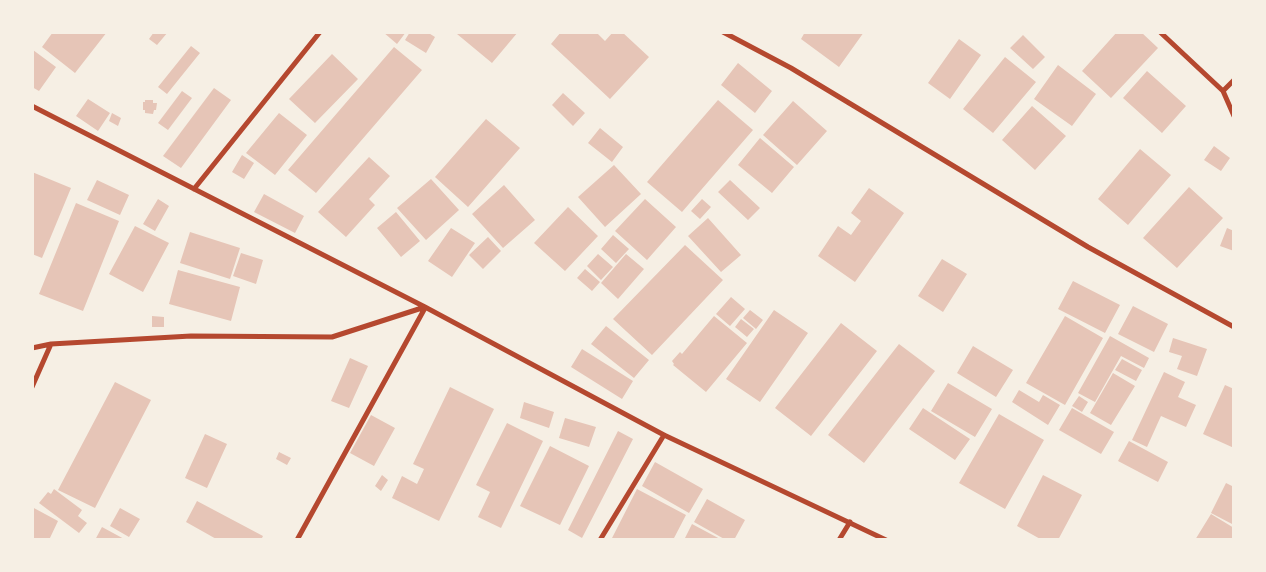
<!DOCTYPE html>
<html>
<head>
<meta charset="utf-8">
<style>
	body { margin:0 }
	#map { position:relative; width:1266px; height:572px; overflow:hidden; background:#f6efe4; font-family:Arial,sans-serif }
	canvas { display:block }
	.frame { position:absolute; inset:0; border:34px solid #f6efe4; pointer-events:none }
</style>
</head>
<body>
<div id="map">
<canvas width="1266" height="572"></canvas>
<div class="frame"></div>
</div>
<script>
const context = document.querySelector('canvas').getContext('2d');
context.lineJoin = 'round';
function fillPath(path, color) { context.fillStyle = color; context.fill(path, 'evenodd'); }
const toPath = rows => new Path2D(rows.map(r => 'M' + r).join(''));
function trace(path, color, width, dash) { context.strokeStyle = color; context.lineWidth = width; context.lineCap = dash ? 'butt' : 'round'; context.setLineDash(dash || []); context.stroke(path); }
fillPath(toPath([
	[53,32,107,32,75,73,42,47],
	[154,32,168,32,157,45,149,39],
	[383,32,406,32,397,44],
	[410,32,427,32,435,37,426,53,405,40],
	[458,32,518,32,492,63,457,34],
	[561,32,596,32,605,41,613,32,622,32,649,57,610,99,551,44],
	[805,32,864,32,839,67,801,39],
	[1117,32,1141,32,1158,48,1111,98,1082,71],
	[1023,35,1045,57,1033,69,1010,48],
	[959,39,981,55,950,99,928,83],
	[191,46,200,53,167,94,158,87],
	[394,47,422,70,316,193,288,170],
	[33,50,56,67,39,91,32,87],
	[332,54,358,79,315,123,289,99],
	[1005,57,1036,82,993,133,963,109],
	[738,63,772,91,755,113,721,85],
	[1058,65,1096,94,1072,126,1034,99],
	[1147,71,1186,106,1162,133,1123,98],
	[214,88,231,100,181,168,163,156],
	[182,91,192,98,168,130,158,123],
	[563,93,585,113,573,126,552,105],
	[88,99,110,113,98,131,76,116],
	[145,100,153,100,153,103,157,103,156,110,154,110,153,114,145,113,145,110,143,110,143,102,145,102],
	[718,100,753,130,682,212,647,182],
	[793,101,827,131,797,165,763,135],
	[1032,106,1066,136,1035,170,1002,140],
	[112,113,121,118,118,126,109,121],
	[279,113,307,135,275,175,246,153],
	[486,119,520,148,468,207,435,177],
	[600,128,623,147,612,162,588,143],
	[760,138,794,167,772,193,738,165],
	[1214,146,1230,158,1221,171,1204,160],
	[1140,149,1171,175,1128,225,1098,199],
	[242,155,254,163,244,179,232,172],
	[369,157,390,176,369,199,375,205,346,237,318,212],
	[614,165,641,194,605,227,578,197],
	[32,172,71,188,42,258,32,254],
	[431,179,459,210,426,240,397,208],
	[97,180,129,195,120,215,87,200],
	[730,180,760,208,748,220,718,192],
	[504,185,535,220,503,248,472,214],
	[1189,187,1223,218,1177,268,1143,238],
	[869,188,904,213,855,282,818,256,838,226,851,235,861,221,851,213],
	[264,194,304,216,295,233,254,212],
	[158,199,169,206,155,231,143,224],
	[645,199,676,227,647,260,615,231],
	[702,199,711,207,700,219,691,211],
	[76,203,119,221,83,311,39,294],
	[568,207,598,236,565,271,534,243],
	[396,212,420,241,401,257,377,228],
	[708,218,741,255,721,272,688,236],
	[135,226,169,243,143,292,109,274],
	[451,228,475,243,452,277,428,261],
	[1227,228,1234,231,1234,251,1220,246],
	[190,232,240,248,230,279,180,263],
	[613,235,629,249,616,263,601,249],
	[488,237,501,251,483,269,469,255],
	[685,245,723,280,652,355,613,319],
	[241,253,263,260,256,284,233,276],
	[598,254,613,267,601,280,587,266],
	[626,254,644,269,618,299,601,283],
	[942,259,967,274,943,312,918,296],
	[585,269,600,282,592,291,577,278],
	[178,270,240,287,231,321,169,304],
	[1073,281,1120,305,1105,333,1058,309],
	[731,297,745,309,730,326,716,314],
	[1133,306,1168,324,1154,352,1118,334],
	[750,310,763,320,756,329,743,318],
	[774,310,808,333,760,402,726,379],
	[152,316,164,317,164,327,152,327],
	[714,316,747,343,706,392,673,365,674,364,672,361,680,352,682,354],
	[1065,316,1103,338,1065,405,1026,383],
	[741,319,754,329,747,337,735,327],
	[841,323,877,351,811,436,775,408],
	[606,326,649,360,634,378,591,344],
	[1110,336,1149,358,1144,368,1121,356,1095,402,1078,393],
	[1173,338,1207,349,1197,376,1177,369,1182,356,1169,352],
	[899,344,935,371,864,463,828,435],
	[973,346,1013,370,996,397,957,373],
	[582,349,633,381,622,399,571,367],
	[350,358,368,366,349,408,331,401],
	[1122,359,1142,370,1136,381,1115,370],
	[1164,372,1185,382,1178,397,1196,405,1186,427,1161,416,1147,447,1132,440],
	[1113,373,1135,386,1111,425,1090,413],
	[115,382,151,400,95,508,58,490],
	[948,383,992,409,975,437,931,411],
	[1225,385,1234,389,1234,448,1203,434],
	[450,387,494,409,439,521,392,498,402,476,417,484,424,469,413,464],
	[1019,390,1039,402,1043,395,1060,405,1048,425,1012,402],
	[1079,396,1088,402,1082,412,1072,406],
	[524,402,554,412,549,428,520,418],
	[923,408,970,439,955,460,909,429],
	[1072,408,1114,432,1101,454,1059,430],
	[999,414,1044,440,1005,509,959,483],
	[371,415,395,428,374,466,350,453],
	[565,418,596,427,589,447,559,438],
	[507,423,543,441,501,528,478,517,490,492,476,485],
	[618,431,633,439,582,538,568,530],
	[205,434,227,444,207,488,185,478],
	[1129,441,1168,462,1158,482,1118,461],
	[550,446,589,466,560,525,520,506],
	[279,452,291,458,287,465,276,459],
	[655,462,703,489,689,513,642,486],
	[382,475,388,480,381,491,375,486],
	[1043,475,1082,495,1058,540,1042,540,1017,526],
	[1226,483,1234,487,1234,525,1211,513],
	[54,489,82,510,78,516,87,523,79,533,39,503,48,492,51,494],
	[637,489,686,515,673,540,611,540],
	[707,499,745,520,734,540,726,540,694,522],
	[197,501,263,536,261,540,218,540,186,522],
	[32,507,58,521,49,540,32,540],
	[120,508,140,519,129,537,110,526],
	[1211,514,1234,528,1234,540,1195,540],
	[692,524,722,540,684,540],
	[102,527,126,540,95,540]
]), '#e6c5b7');
trace(toPath([
	[723,32,791,68,1088,247,1234,327],
	[1160,32,1223,91,1234,116],
	[1223,91,1234,80],
	[32,106,425,307,664,435,886,540],
	[194,189,320,32],
	[32,348,51,344,191,336,332,337,425,307],
	[32,387,51,344],
	[297,540,425,308],
	[600,540,664,435],
	[839,540,850,522]
]), '#b5482f', 5);
</script>
</body>
</html>
